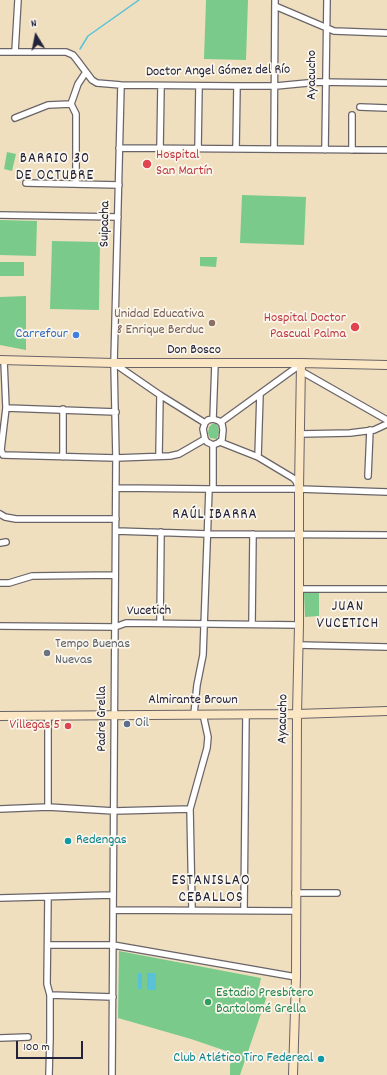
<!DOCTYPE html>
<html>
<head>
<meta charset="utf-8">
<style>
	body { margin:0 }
	#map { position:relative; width:387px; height:1075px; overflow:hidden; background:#efdfbf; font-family:Dekko,sans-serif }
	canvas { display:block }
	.north { position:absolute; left:16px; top:16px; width:40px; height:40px; -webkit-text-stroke:3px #fbf7ec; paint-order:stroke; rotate:350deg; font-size:11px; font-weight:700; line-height:16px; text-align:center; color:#22223b }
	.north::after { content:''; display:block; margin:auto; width:14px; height:18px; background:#22223b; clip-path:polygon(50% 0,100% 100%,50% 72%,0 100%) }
	.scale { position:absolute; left:16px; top:1041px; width:67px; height:18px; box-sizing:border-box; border:2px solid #22223b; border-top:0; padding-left:5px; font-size:12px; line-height:14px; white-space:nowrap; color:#22223b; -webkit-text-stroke:3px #fbf7ec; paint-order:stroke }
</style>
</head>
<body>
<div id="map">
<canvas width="387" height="1075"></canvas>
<div class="north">N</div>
<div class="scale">100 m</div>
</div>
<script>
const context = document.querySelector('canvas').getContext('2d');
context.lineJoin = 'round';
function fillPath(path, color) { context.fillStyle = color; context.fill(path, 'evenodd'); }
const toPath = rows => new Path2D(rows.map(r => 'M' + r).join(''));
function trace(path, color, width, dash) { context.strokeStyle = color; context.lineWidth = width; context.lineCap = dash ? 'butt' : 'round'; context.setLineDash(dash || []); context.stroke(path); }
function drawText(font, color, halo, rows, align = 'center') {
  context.font = font + ' Dekko,sans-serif'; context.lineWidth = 3.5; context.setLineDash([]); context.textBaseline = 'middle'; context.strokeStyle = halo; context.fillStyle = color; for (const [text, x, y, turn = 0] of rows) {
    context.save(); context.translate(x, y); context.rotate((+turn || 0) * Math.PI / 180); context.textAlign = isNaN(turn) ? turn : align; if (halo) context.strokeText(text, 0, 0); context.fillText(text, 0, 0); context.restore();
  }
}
fillPath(toPath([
	[206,0,248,0,246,60,204,59],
	[7,152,16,154,12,171,4,169],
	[242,195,306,197,304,245,240,243],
	[0,220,37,221,36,256,0,255],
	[52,241,100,242,99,310,50,309],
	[200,257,217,257,216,267,200,266],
	[0,262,24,262,24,276,0,276],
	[26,296,26,350,0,345,0,297],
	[212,424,216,424,218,426,219,432,217,439,210,438,208,433,209,427],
	[304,593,319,593,319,616,305,617],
	[119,951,261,978,259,987,269,990,240,1075,230,1075,230,1065,235,1054,191,1039,118,1018]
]), '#79ca8b');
fillPath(toPath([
	[138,973,142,973,142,989,138,989],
	[147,973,156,973,156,990,147,990]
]), '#5ac2d8');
trace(toPath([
	[80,49,88,36,139,0]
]), '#5ac2d8', 1.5);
const street = toPath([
	[275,6,334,31,387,33],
	[0,52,66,52,73,55,77,60,92,80,97,83,121,85,237,86,276,86,318,82,387,83],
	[15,52,18,0],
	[360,107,387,108],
	[352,115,352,150],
	[15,118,48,105,71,104],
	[119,148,387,150],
	[160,148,161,86],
	[198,149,199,86],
	[236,149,237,86],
	[274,149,275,0],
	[325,150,327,0],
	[26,183,119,185],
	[76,184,76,114,71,104,78,84,86,72],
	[0,215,118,217],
	[4,361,6,408,1,450,3,455,116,458,170,456,179,454,205,439],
	[115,364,160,395,205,423],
	[301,371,387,420],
	[6,408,116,412],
	[213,419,219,421,222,424,223,430,222,440,218,443,213,445,207,442,205,439,203,429,205,423,208,420,213,419],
	[213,419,215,364],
	[221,422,301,364],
	[300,434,350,433,374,430,387,424],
	[220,442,258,457,293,478,296,481,298,487],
	[213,445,213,489],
	[159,455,160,395],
	[63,457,63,409],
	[258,457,260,394],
	[368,476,370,430],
	[116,488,209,489,299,489,387,492],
	[0,514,5,517,16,519,116,519],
	[116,531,207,534,387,535],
	[0,543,6,542],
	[0,583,9,583,32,576,115,575],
	[299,589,387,589],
	[160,623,161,532],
	[252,624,253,534],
	[0,626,115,627,126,623,299,625],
	[298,645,387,647],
	[194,714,197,685,203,655,209,489],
	[48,716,48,807],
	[0,809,48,807,114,811,190,809],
	[295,893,337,893],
	[48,897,47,984,50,995,50,1038,49,1075],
	[0,898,112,895],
	[192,909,190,809,207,748,208,737,203,714],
	[113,910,295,911],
	[244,910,246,714],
	[48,945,113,945,296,977],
	[50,995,113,997],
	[0,1038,28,1037],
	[112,1075,116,458,114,363,121,85]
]);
const secondary = toPath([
	[0,360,114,363,301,363,387,365],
	[0,716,297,714,387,711],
	[293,1075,296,977,297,714,299,625,299,489,301,363]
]);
trace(street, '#6a6469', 8);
trace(secondary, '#6a6469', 10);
trace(street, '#fff', 5.5);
trace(secondary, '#fbe6c3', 8);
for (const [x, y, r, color] of [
	[147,164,5,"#e0444e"],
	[212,323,4,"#8d6e63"],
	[355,327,5,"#e0444e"],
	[76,335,4,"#3f7fe0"],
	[47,653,4,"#6b7280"],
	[127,724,4,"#5c6f8a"],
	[68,726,4,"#e0444e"],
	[68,841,4,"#0f9aa8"],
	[208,1002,4,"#2e9e5b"],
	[321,1059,4,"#0f9aa8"]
]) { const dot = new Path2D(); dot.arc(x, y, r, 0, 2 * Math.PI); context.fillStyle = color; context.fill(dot); trace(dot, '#fbf7ec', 1.5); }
drawText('14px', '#22223b', '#fbf7ec', [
	["Doctor Angel Gómez del Río",218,72,-1],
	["Ayacucho",313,75,-90],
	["Suipacha",106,224,-89],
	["Don Bosco",194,351],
	["Vucetich",149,612,-1],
	["Almirante Brown",193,701],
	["Padre Grella",103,719,-90],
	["Ayacucho",284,719,-89]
]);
drawText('14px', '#be3a42', '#fbf7ec', [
	["Hospital",156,156,"left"],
	["San Martín",156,172,"left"],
	["Hospital Doctor",346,319],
	["Pascual Palma",346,335],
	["Villegas 5",60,726]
], 'right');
drawText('14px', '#785e54', '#fbf7ec', [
	["Unidad Educativa",204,315],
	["8 Enrique Berduc",204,331]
], 'right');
drawText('14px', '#366cbe', '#fbf7ec', [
	["Carrefour",68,335]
], 'right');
drawText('14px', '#5b616d', '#fbf7ec', [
	["Tempo Buenas",55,645],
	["Nuevas",55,661]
], 'left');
drawText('14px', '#4e5e75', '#fbf7ec', [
	["Oil",135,724]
], 'left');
drawText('14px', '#0d838f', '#fbf7ec', [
	["Redengas",76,841],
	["Club Atlético Tiro Federeal",313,1059,"right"]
], 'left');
drawText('14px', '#27864d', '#fbf7ec', [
	["Estadio Presbítero",216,994],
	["Bartolomé Grella",216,1010]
], 'left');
context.letterSpacing = '1px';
drawText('15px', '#22223b', '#fbf7ec', [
	["BARRIO 30",55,160],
	["DE OCTUBRE",55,177],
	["RAÚL IBARRA",215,516],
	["JUAN",348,608],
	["VUCETICH",348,625],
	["ESTANISLAO",211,882],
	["CEBALLOS",211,899]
]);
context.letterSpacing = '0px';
</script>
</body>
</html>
